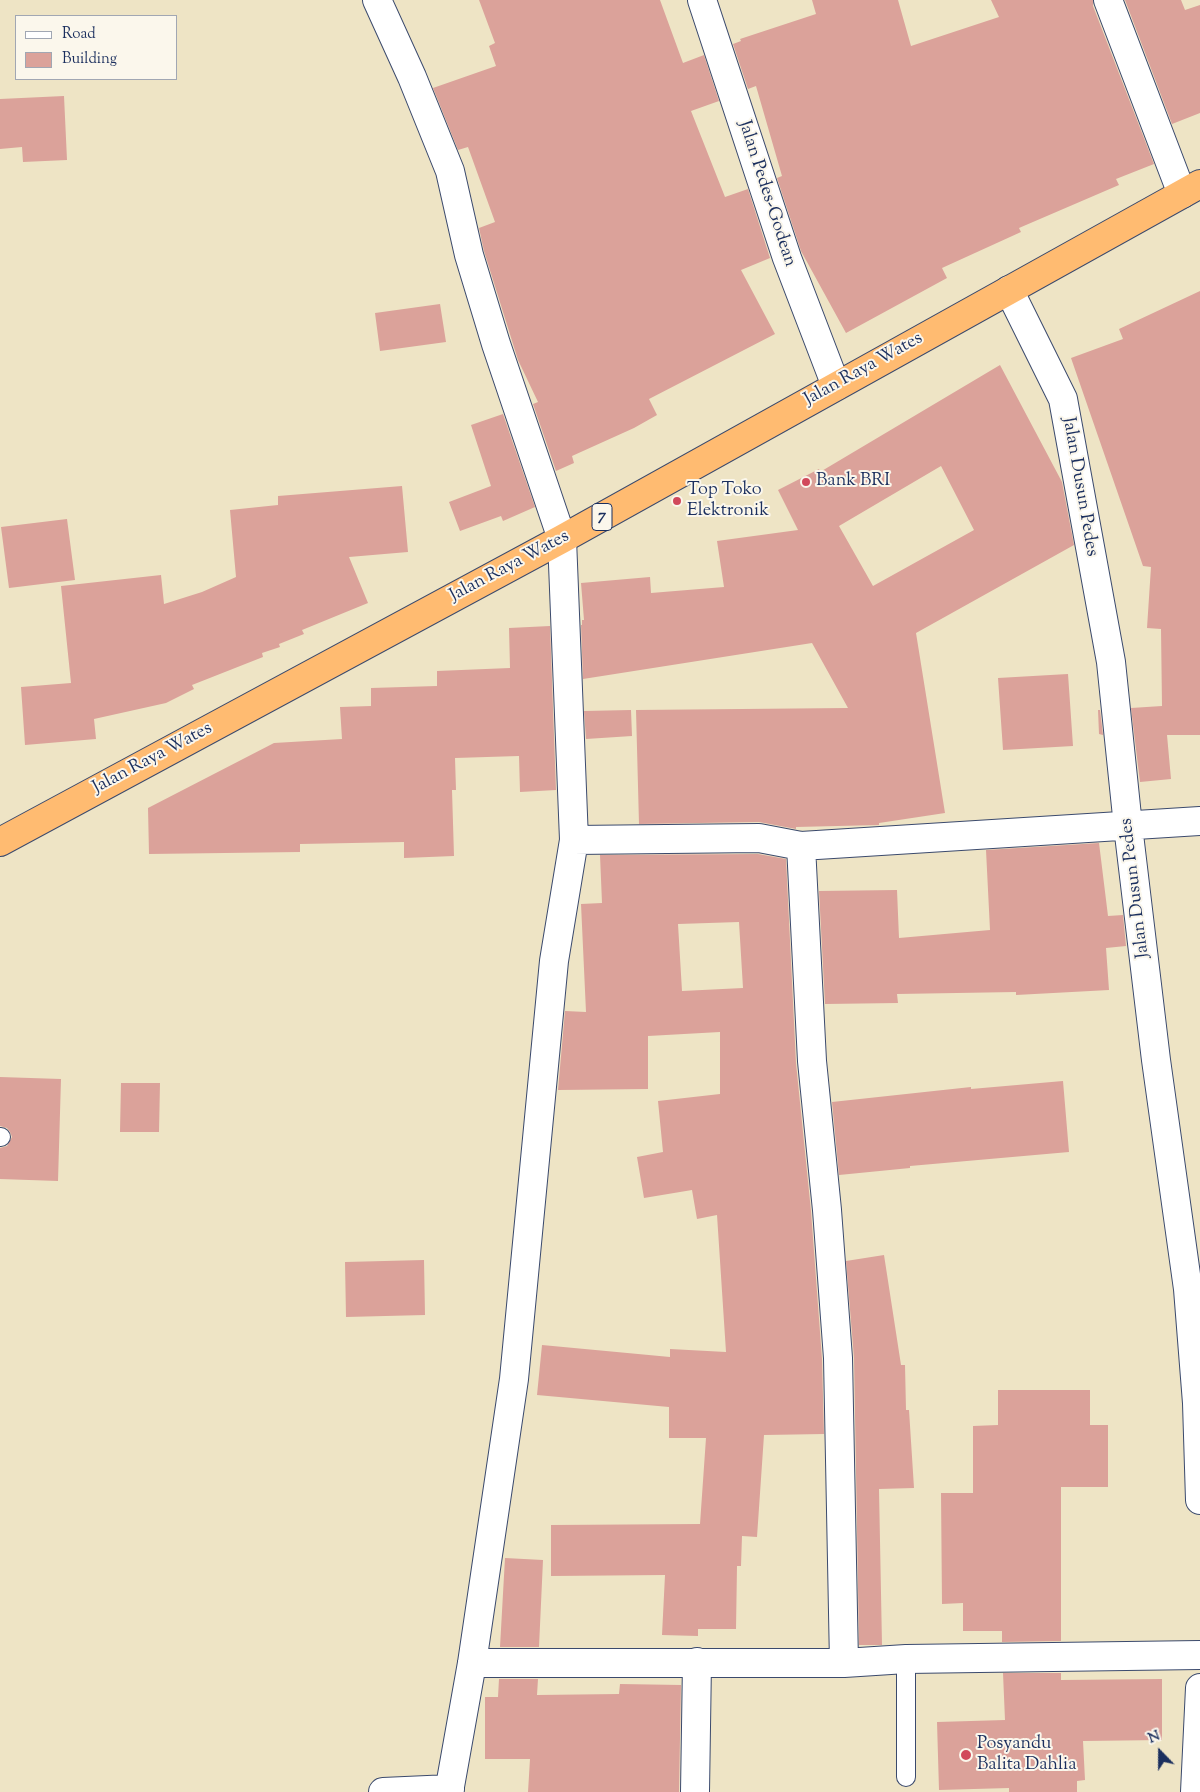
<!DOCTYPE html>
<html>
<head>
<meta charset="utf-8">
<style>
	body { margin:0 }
	#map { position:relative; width:1200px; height:1792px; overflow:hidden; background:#eee4c5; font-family:"Sorts Mill Goudy",serif }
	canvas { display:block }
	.legend { position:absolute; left:15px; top:15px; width:162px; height:65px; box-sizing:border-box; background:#fbf7ec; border:1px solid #a1a7b3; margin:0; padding:6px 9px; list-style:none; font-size:15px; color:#1b2f5e }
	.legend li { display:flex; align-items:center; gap:10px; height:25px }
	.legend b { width:25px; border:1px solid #a1a7b3 }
	.north { position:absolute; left:1135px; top:1727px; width:50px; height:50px; -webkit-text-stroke:4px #fbf7ec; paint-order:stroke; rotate:338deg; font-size:14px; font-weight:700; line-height:20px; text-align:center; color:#1b2f5e }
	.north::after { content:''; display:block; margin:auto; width:18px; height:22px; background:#1b2f5e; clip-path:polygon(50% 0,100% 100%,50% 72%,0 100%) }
</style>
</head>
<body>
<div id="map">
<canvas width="1200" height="1792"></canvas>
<ul class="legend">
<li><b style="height:6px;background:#fff"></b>Road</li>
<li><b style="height:14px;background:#dba29a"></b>Building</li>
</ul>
<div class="north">N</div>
</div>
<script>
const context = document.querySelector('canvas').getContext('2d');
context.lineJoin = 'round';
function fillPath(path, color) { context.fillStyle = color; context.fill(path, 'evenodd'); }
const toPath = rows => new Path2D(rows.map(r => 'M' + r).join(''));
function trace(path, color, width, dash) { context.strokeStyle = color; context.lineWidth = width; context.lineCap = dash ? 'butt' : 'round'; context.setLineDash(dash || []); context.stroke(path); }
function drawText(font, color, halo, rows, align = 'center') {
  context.font = font + ' "Sorts Mill Goudy",serif'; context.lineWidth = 4; context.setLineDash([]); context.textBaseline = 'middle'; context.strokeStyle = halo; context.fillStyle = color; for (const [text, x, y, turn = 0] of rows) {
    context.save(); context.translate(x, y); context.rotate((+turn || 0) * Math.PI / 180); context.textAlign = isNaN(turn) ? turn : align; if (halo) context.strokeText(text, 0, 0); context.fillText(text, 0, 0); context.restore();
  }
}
fillPath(toPath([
	[479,0,660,0,683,63,704,55,719,101,691,111,725,197,748,189,770,258,741,270,775,334,649,399,657,415,634,428,572,456,574,463,556,471,533,404,538,402,518,360,484,251,479,228,495,222,468,147,458,150,433,88,496,66,489,46,495,43],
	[812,0,898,0,911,46,999,17,991,0,1093,0,1093,6,1154,164,1116,179,1119,185,1019,228,1021,232,942,268,947,278,846,333,801,251,777,178,782,176,756,86,748,89,733,44,741,41,740,39,816,14],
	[1125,0,1181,0,1185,10,1200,5,1200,113,1172,124],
	[64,96,67,160,23,162,22,147,0,149,0,99],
	[1200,291,1200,735,1167,735,1171,779,1140,782,1131,708,1162,706,1161,629,1147,628,1151,567,1143,566,1071,358,1123,339,1119,329],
	[440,304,446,342,380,351,375,313],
	[1000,365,1062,482,1074,545,916,633,945,813,879,823,879,825,796,827,796,829,759,822,639,824,636,710,848,708,812,643,583,679,581,625,582,625,582,620,584,620,581,583,650,577,651,593,724,587,717,541,798,530,778,490,819,469,820,472],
	[941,466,974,530,873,586,839,526],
	[503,414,535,507,503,521,501,516,460,531,449,502,491,486,471,425],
	[402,486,408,552,349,557,368,603,302,630,304,634,279,644,280,647,262,653,263,657,192,685,194,689,166,703,94,719,96,739,25,745,21,687,71,683,61,586,161,575,164,604,202,592,236,577,230,510,278,505,278,496],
	[67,519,75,580,9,588,1,527],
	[550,626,556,790,520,792,519,756,455,758,456,790,452,790,454,856,404,858,404,842,300,844,300,852,149,854,148,808,274,743,342,739,340,707,371,706,371,688,437,686,437,671,510,668,509,628],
	[1068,674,1073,746,1003,750,998,678],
	[631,710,632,736,586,739,584,711],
	[1098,710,1100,710,1103,735,1099,734],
	[1099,843,1108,916,1123,915,1126,946,1106,948,1109,990,1016,995,1016,992,897,994,898,1003,825,1004,819,891,897,890,899,938,990,930,986,850],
	[758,854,786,859,796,1063,811,1211,822,1359,824,1434,764,1435,757,1537,742,1536,741,1566,737,1566,736,1629,698,1629,698,1636,662,1635,665,1575,551,1576,551,1525,700,1524,706,1438,669,1438,669,1407,537,1395,542,1345,670,1357,670,1349,726,1352,717,1215,697,1219,692,1190,644,1198,637,1157,663,1152,658,1101,720,1094,720,1032,648,1036,648,1089,558,1090,565,1011,586,1012,581,904,602,903,600,855],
	[739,922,743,988,682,991,678,924],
	[0,1077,61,1079,58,1181,0,1179,0,1148,7,1146,12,1137,10,1132,7,1128,0,1126],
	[1063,1081,1069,1152,910,1166,910,1168,839,1175,832,1102,971,1087,971,1089],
	[121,1083,160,1083,159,1132,120,1132],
	[884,1255,901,1365,905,1365,906,1410,909,1410,914,1488,879,1489,882,1645,859,1645,854,1358,846,1261],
	[424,1260,425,1315,346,1317,345,1262],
	[998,1390,1090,1390,1090,1425,1108,1425,1108,1487,1061,1487,1061,1641,1002,1642,1002,1631,963,1631,963,1603,942,1604,941,1493,973,1493,973,1426,998,1425],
	[505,1558,543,1560,539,1647,500,1647],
	[1003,1673,1061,1673,1061,1680,1162,1679,1162,1740,1083,1741,1085,1780,1077,1781,1077,1792,1009,1792,1009,1788,939,1790,937,1722,1005,1720],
	[499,1679,538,1679,537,1695,619,1694,620,1684,681,1685,679,1792,528,1792,530,1759,485,1759,485,1697,498,1697]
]), '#dba29a');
const service = toPath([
	[0,1137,1,1137],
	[906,1659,906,1777]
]);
const minor = toPath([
	[377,0,412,77,450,171,469,255,496,344,562,539,574,840,554,961,514,1379,472,1663,449,1792],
	[1108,0,1182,194],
	[1009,290,1063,399,1111,662,1128,826,1156,1060,1188,1289,1197,1403,1200,1500],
	[574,840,759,838,801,846,1200,821],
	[801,846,812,1061,827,1210,838,1358,844,1663],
	[472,1663,844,1663,906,1659,1200,1655],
	[383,1792,450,1789],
	[695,1792,697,1662],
	[1195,1792,1200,1688]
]);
const tertiary = toPath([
	[702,0,787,258,836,386]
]);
const trunk = toPath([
	[0,842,562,539,1200,184]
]);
trace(service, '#3b4a6d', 20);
trace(minor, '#3b4a6d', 30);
trace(tertiary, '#3b4a6d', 30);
trace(trunk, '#3b4a6d', 30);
trace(service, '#fff', 18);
trace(minor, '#fff', 28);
trace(tertiary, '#fff', 28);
trace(trunk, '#ffbb71', 28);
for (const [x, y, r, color] of [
	[806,482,5,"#d1495b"],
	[677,501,5,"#d1495b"],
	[966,1755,6,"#d1495b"]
]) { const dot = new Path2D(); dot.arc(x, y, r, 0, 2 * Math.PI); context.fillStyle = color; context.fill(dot); trace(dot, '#fbf7ec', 2); }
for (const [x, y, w] of [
	[602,517,20]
]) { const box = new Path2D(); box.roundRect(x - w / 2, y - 13.5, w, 27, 4); context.fillStyle = '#fbf7ec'; context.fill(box); trace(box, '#1b2f5e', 1); }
drawText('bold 16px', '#1b2f5e', null, [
	["7",602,517]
]);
drawText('18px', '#1b2f5e', '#fbf7ec', [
	["Jalan Pedes-Godean",766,194,72],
	["Jalan Raya Wates",864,370,-29],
	["Jalan Dusun Pedes",1079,487,80],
	["Jalan Raya Wates",510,567,-28],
	["Jalan Raya Wates",153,759,-28],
	["Jalan Dusun Pedes",1136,888,-97]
]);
drawText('18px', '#1b2f5e', '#fbf7ec', [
	["Bank BRI",816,482],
	["Top Toko",687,491],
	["Elektronik",687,512],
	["Posyandu",977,1745],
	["Balita Dahlia",977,1766]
], 'left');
</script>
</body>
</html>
